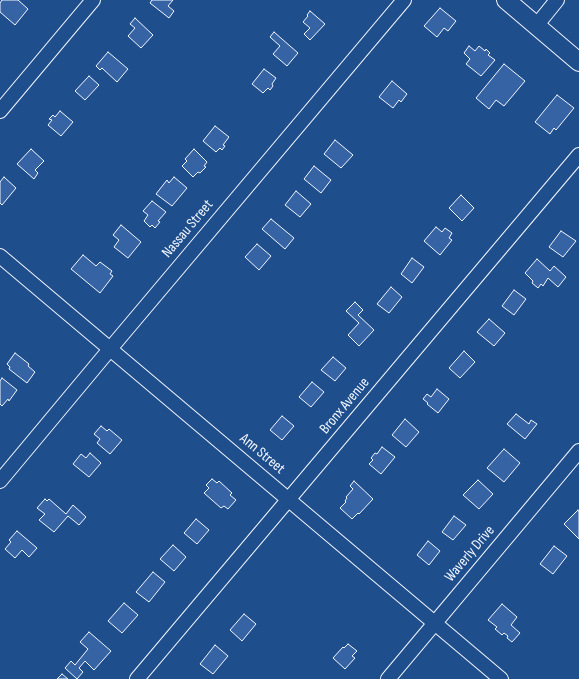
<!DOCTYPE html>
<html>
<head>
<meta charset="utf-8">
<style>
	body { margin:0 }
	canvas { display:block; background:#1f4e8c }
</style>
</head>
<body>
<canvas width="579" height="679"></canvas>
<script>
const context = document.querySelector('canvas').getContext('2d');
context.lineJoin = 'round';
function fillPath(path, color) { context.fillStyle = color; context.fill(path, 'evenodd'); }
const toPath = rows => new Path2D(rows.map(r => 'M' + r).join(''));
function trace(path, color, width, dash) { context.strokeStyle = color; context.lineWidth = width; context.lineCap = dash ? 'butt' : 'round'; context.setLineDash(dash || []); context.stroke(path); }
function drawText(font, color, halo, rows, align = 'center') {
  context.font = font + ' "Sofia Sans Condensed",sans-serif'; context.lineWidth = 3; context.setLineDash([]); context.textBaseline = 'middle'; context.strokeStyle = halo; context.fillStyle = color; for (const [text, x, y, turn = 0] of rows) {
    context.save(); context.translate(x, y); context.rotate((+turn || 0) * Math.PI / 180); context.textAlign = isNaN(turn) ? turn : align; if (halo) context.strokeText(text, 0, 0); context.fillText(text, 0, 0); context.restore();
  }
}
const building = toPath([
	[2,0,18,0,28,9,15,25,0,12,0,3,2,0],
	[152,0,173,0,168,6,174,11,169,18,150,3,152,0],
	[440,8,456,21,448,31,444,28,437,37,424,26,440,8],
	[310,11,325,24,310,40,304,34,310,28,303,22,308,16,307,15,310,11],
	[135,18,153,35,141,48,128,36,135,28,130,24,135,18],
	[274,32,298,53,287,66,273,54,280,46,270,37,274,32],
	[469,46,475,51,479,46,485,51,486,49,490,53,488,55,495,60,481,76,466,64,470,59,464,53,469,46],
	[108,52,128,69,117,82,102,68,100,70,96,66,108,52],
	[504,64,525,81,504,106,496,100,489,109,476,98,504,64],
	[264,69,276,78,272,84,273,86,270,90,268,88,263,93,252,84,264,69],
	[89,76,99,85,85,100,75,91,89,76],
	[392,81,407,94,401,102,399,100,393,108,379,97,392,81],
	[557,95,574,108,556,130,554,128,550,134,535,122,557,95],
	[60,111,73,122,61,136,48,125,52,120,49,119,53,115,55,117,60,111],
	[215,126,229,137,223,145,225,146,222,150,220,148,216,152,203,141,215,126],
	[335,140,353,155,341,168,324,154,335,140],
	[31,149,44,161,35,170,38,173,34,179,17,164,31,149],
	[194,149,207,162,204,166,206,167,200,173,198,172,193,177,182,166,187,161,185,159,194,149],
	[314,166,331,180,321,193,304,179,314,166],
	[4,177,16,188,2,205,0,203,0,182,4,177],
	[174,177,187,188,172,206,156,194,167,180,169,183,174,177],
	[296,191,311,204,300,217,285,205,296,191],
	[461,195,474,208,462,221,449,208,461,195],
	[152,201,166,212,158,221,160,222,155,228,152,225,150,227,144,221,148,215,143,211,152,201],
	[271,219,294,238,285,249,262,229,271,219],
	[121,225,141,242,128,258,114,247,119,240,113,235,121,225],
	[436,227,442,232,445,228,452,233,449,238,452,240,440,255,424,241,436,227],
	[561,231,576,241,563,257,549,247,561,231],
	[257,244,271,256,259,270,245,257,257,244],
	[83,255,96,266,100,262,112,271,110,274,113,276,100,293,71,269,83,255],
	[412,258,424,267,412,283,401,274,412,258],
	[537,259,550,271,554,266,566,277,558,287,548,278,543,286,541,284,538,288,532,283,533,281,525,273,537,259],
	[391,287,402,297,389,313,377,304,391,287],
	[514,290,526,299,514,315,502,306,514,290],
	[355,302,363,310,358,315,374,330,359,346,348,335,359,323,346,311,355,302],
	[489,319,505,333,494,346,477,332,489,319],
	[464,351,475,362,460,378,449,368,464,351],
	[15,353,29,364,28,366,35,372,27,383,9,369,10,367,7,364,15,353],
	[333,357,346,368,335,381,321,370,333,357],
	[2,378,17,390,9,401,8,399,2,406,0,404,0,381,2,378],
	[312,382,324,392,311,407,299,397,312,382],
	[437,389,449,399,438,413,427,404,428,403,423,399,427,394,431,397,437,389],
	[516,414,529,424,531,420,537,424,525,439,507,424,516,414],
	[282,416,294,426,282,440,270,430,282,416],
	[405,419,419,432,406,447,392,435,405,419],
	[101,426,107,431,109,429,122,440,110,454,97,443,100,439,94,434,101,426],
	[382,447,395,457,381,474,369,464,373,460,371,458,375,453,377,454,382,447],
	[504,449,520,463,504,482,487,468,504,449],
	[90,453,101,463,89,477,73,464,81,454,86,458,90,453],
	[212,479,217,483,219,481,232,493,230,495,236,500,228,509,224,506,221,508,204,493,209,488,206,485,212,479],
	[478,480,493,494,479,509,463,495,478,480],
	[354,481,373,499,359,514,358,513,352,519,340,508,346,502,345,501,347,498,346,497,353,489,350,486,354,481],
	[45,499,47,501,49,499,66,514,73,505,86,517,79,525,68,516,54,532,39,520,45,514,37,508,45,499],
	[578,510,579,512,579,539,564,524,578,510],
	[454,516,466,525,453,540,442,532,454,516],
	[196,519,209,530,197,544,184,533,196,519],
	[17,531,37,548,29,557,22,550,15,558,5,549,11,542,9,540,17,531],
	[428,541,440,551,429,565,417,555,428,541],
	[173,545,186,557,174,571,160,559,173,545],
	[554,546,567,556,553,574,540,564,554,546],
	[153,572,165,582,149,602,136,592,153,572],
	[124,603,138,615,122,633,108,621,124,603],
	[502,604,517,617,511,625,520,633,512,642,507,638,508,636,504,633,502,635,495,629,497,627,488,620,502,604],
	[244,614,256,624,242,641,230,630,244,614],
	[89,632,111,651,94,670,85,661,79,668,83,672,77,679,65,668,71,661,75,665,88,649,80,642,89,632],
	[348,644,357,651,352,656,355,658,345,669,333,658,343,647,344,648,348,644],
	[215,645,228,656,213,674,200,664,215,645],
	[62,674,68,679,57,679,62,674]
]);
fillPath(building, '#3563a3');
trace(building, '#f2f6ff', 1);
const minor = toPath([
	[536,26,557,0],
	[0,111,93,0],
	[0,256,501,679],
	[0,481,110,349,404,0],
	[137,679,579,155],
	[388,679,579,451]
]);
const tertiary = toPath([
	[506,0,579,62]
]);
trace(minor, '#f2f6ff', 16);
trace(tertiary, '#f2f6ff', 20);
trace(minor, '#1f4e8c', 14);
trace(tertiary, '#1f4e8c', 18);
drawText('15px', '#f2f6ff', '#1f4e8c', [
	["Nassau Street",188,229,-50],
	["Bronx Avenue",345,406,-50],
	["Ann Street",262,454,40],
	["Waverly Drive",470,554,-50]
]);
</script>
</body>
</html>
